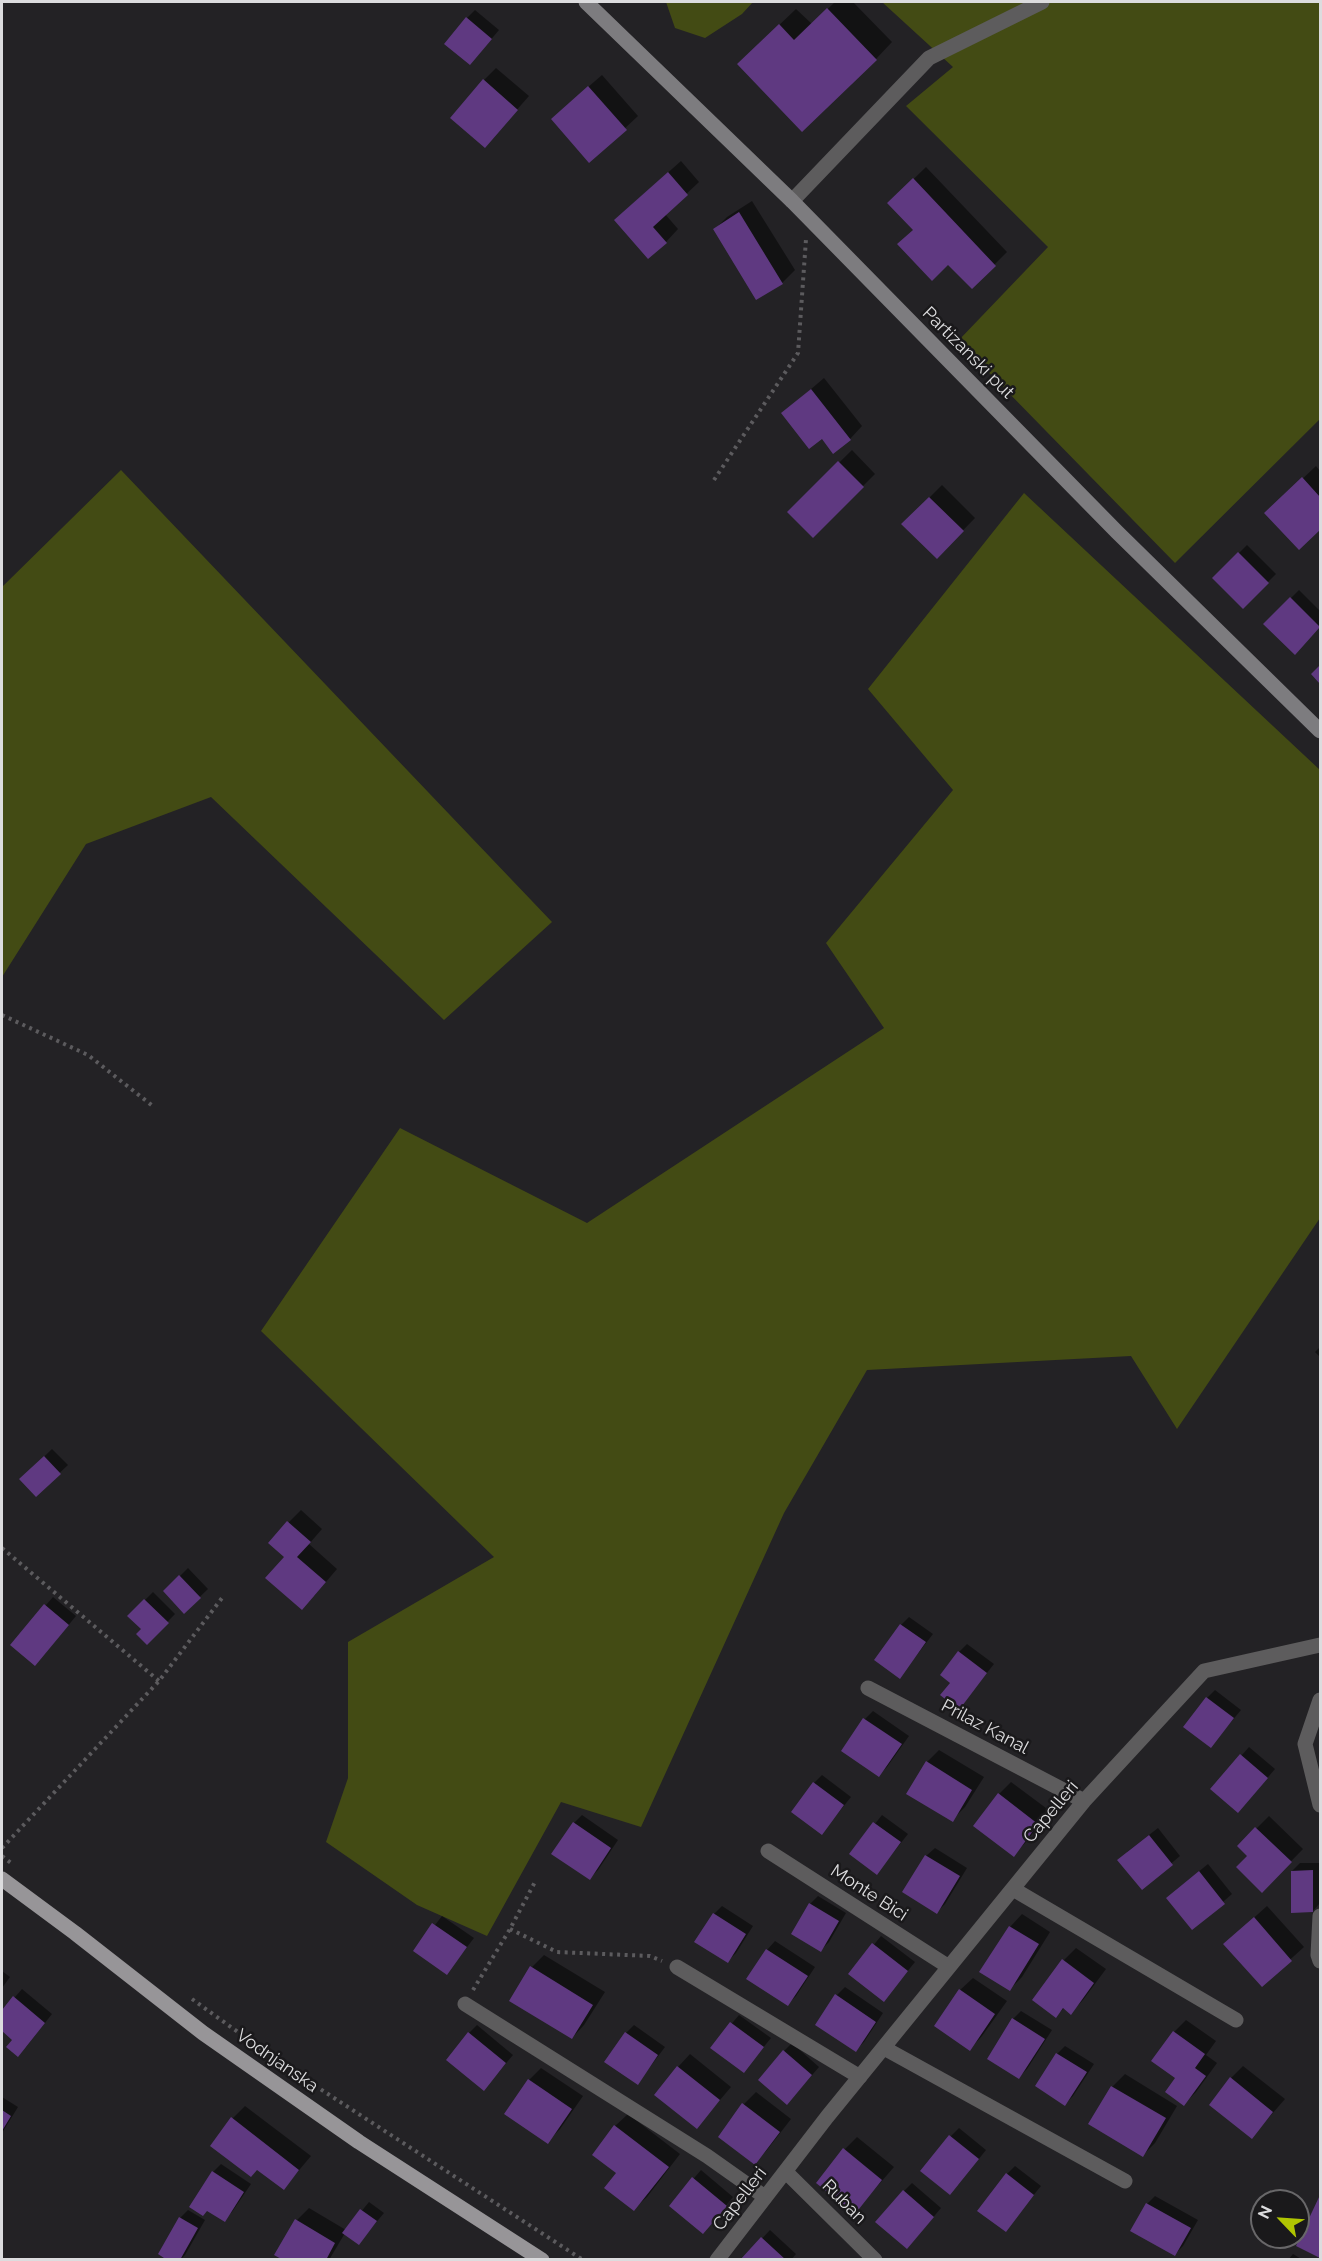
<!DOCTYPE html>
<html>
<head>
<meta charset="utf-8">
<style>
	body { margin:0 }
	#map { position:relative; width:1322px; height:2261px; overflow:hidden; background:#232225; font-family:Raleway,sans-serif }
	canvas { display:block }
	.frame { position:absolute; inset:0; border:3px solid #dcdcde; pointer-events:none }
	.north { position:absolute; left:1250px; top:2189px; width:60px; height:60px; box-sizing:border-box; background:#1a191b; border:2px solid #686769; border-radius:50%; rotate:295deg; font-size:16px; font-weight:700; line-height:24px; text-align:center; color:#dcdcde }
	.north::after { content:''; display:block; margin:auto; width:21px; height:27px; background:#b0c502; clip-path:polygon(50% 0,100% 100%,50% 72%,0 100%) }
</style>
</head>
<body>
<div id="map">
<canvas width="1322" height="2261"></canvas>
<div class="frame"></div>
<div class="north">N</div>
</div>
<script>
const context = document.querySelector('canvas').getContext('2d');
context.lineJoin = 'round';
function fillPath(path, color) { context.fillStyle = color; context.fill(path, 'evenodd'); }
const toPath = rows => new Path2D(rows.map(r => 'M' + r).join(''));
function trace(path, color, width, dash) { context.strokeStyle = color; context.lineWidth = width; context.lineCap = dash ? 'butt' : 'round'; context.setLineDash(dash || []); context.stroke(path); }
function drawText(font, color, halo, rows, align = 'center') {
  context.font = font + ' Raleway,sans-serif'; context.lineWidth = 5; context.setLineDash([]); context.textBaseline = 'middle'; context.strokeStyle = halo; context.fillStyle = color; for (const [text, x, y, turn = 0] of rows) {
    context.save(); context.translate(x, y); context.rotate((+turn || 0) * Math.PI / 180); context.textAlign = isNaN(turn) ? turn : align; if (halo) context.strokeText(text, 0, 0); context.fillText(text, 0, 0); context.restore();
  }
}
fillPath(toPath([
	[666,2,753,2,742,14,705,38,675,28],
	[882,2,1320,2,1320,419,1175,563,958,341,1048,247,906,106,953,67],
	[121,470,552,922,444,1020,211,797,86,844,2,977,2,587],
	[1024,493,1320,770,1320,1218,1177,1429,1131,1356,867,1370,784,1513,641,1827,561,1802,487,1936,417,1905,326,1842,348,1778,348,1642,494,1557,261,1331,400,1128,587,1223,884,1028,826,943,953,790,868,689]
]), '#434b14');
fillPath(toPath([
	[835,2,853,2,892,42,876,59,756,47,796,9,812,24],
	[475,10,499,30,478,55,467,18],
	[496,68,529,96,485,146,484,80],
	[602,75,638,116,590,161,565,107],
	[681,161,699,182,665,214,678,229,666,242,628,208],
	[926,167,1007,252,972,287,889,203],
	[752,201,795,270,782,283,715,229,727,217],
	[824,378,862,426,850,439,783,413],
	[852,450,875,474,813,536,789,512],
	[1316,466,1320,471,1320,528,1299,548,1279,501],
	[942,485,975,518,937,557,903,524],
	[1247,545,1276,574,1243,607,1214,578],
	[1299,590,1320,611,1320,627,1295,653,1265,624],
	[1320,1347,1320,1357,1315,1352],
	[52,1449,68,1465,36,1495,21,1479],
	[301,1510,322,1529,309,1544,337,1569,314,1596,286,1556,289,1522],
	[188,1568,208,1589,184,1612,165,1591],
	[153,1592,175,1614,147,1643,143,1629,129,1616],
	[53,1597,76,1616,43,1656,12,1644],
	[909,1617,933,1634,900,1677,901,1625],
	[967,1644,994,1664,959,1708,952,1682,959,1652],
	[1215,1690,1241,1710,1211,1746,1207,1698],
	[873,1711,909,1736,887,1767,879,1775,843,1751,865,1719],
	[1249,1747,1275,1769,1246,1803,1212,1789],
	[939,1750,984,1777,965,1807,952,1820,927,1762],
	[822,1775,851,1797,822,1833,814,1783],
	[1011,1782,1050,1811,1026,1842,1014,1855,999,1794],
	[582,1815,618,1840,598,1870,590,1878,574,1823],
	[882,1815,908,1834,877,1873,851,1854],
	[1269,1816,1303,1849,1262,1891,1249,1856,1239,1846],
	[1158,1828,1180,1856,1142,1888,1127,1852],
	[935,1848,967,1868,945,1904,937,1912,904,1891,926,1856],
	[1300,1863,1320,1863,1320,1903,1313,1911,1292,1871],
	[1208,1864,1232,1894,1193,1928,1176,1890],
	[818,1896,846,1913,829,1942,821,1950,810,1904],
	[722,1906,753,1926,736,1953,728,1961,714,1914],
	[1267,1906,1304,1947,1262,1985,1238,1932],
	[1022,1914,1050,1932,1022,1977,1010,1989,1010,1927],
	[442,1916,474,1938,447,1973,415,1951],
	[881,1936,915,1962,884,2000,850,1974],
	[775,1941,815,1967,796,1996,788,2004,749,1978,767,1950],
	[1076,1948,1106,1969,1083,2000,1071,2013,1064,2008,1056,2016,1034,1999,1064,1960],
	[544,1955,605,1992,584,2025,572,2038,532,1967],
	[2,1971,10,1977,2,1988],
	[973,1978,1007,2001,982,2036,970,2049,960,1990],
	[845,1987,883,2013,864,2042,856,2050,837,1995],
	[22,1989,52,2014,26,2047,2,2029,2,2012],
	[1021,2011,1052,2030,1027,2069,1019,2077,1013,2019],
	[739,2015,771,2038,744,2071,712,2047],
	[1186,2020,1216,2041,1206,2055,1217,2063,1196,2092,1184,2104,1177,2078,1174,2032],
	[477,2025,513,2055,491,2081,469,2033],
	[634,2025,665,2047,638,2083,626,2033],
	[792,2043,819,2067,795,2095,784,2051],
	[1065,2046,1094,2064,1073,2096,1065,2104,1037,2086,1057,2054],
	[690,2054,731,2087,697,2127,678,2067],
	[1243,2066,1285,2099,1252,2137,1231,2078],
	[541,2068,583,2096,560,2129,547,2142,529,2080],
	[1125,2074,1177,2106,1155,2143,1143,2155,1090,2124,1112,2087],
	[756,2092,791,2119,767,2150,755,2163,744,2104],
	[2,2097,18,2107,2,2133],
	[245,2106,311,2156,284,2188,258,2168,212,2146,233,2118],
	[628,2114,680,2154,647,2197,634,2209,618,2173,615,2126],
	[959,2128,986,2150,958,2185,951,2136],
	[857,2137,894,2167,855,2212,845,2149],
	[221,2164,251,2184,232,2212,224,2220,207,2210,213,2172],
	[1015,2166,1041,2186,1005,2230,1007,2174],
	[701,2170,733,2197,711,2224,671,2205],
	[912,2183,941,2208,915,2239,904,2191],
	[1155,2196,1198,2220,1183,2246,1175,2254,1147,2204],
	[1320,2199,1320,2256,1298,2245],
	[369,2202,384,2213,359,2243,345,2233,329,2260,285,2260,297,2220,309,2208,346,2230],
	[188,2210,205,2220,185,2255,180,2260,170,2260,180,2218],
	[770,2230,796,2254,791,2260,742,2260],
	[1293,2254,1303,2260,1288,2260]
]), '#0007');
fillPath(toPath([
	[827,8,877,60,802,132,737,64,779,24,794,40],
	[466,17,492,39,470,65,444,44],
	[483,79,518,110,485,148,450,118],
	[588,86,627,130,589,163,551,119],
	[668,172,688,195,653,227,667,243,648,259,614,220],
	[913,178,996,266,972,289,948,265,932,281,897,244,913,230,887,203],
	[739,212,783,284,756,300,713,229],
	[811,389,851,440,833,454,822,439,809,449,781,413],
	[838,461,864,487,813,538,787,512],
	[1302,477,1320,497,1320,530,1299,550,1264,513],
	[929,497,964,531,937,559,901,524],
	[1238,552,1269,583,1243,609,1212,578],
	[1290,597,1320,627,1295,655,1263,624],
	[1320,665,1320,684,1311,674],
	[44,1456,61,1474,36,1497,19,1479],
	[287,1521,311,1542,297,1557,326,1582,302,1610,265,1578,284,1557,268,1543],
	[179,1575,201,1598,184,1614,163,1591],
	[144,1599,169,1623,147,1645,136,1634,141,1629,127,1616],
	[44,1604,69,1625,35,1666,10,1645],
	[900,1624,926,1642,900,1679,874,1660],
	[958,1651,987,1673,959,1710,940,1695,950,1683,940,1675],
	[1206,1697,1234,1718,1211,1748,1183,1727],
	[863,1718,902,1744,879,1777,841,1751],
	[1240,1754,1268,1778,1238,1813,1210,1789],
	[926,1761,972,1790,953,1822,906,1794],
	[813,1782,844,1805,822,1835,791,1812],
	[998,1793,1038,1824,1014,1857,973,1826],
	[573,1822,611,1848,590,1880,551,1854],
	[873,1822,901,1842,877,1875,849,1854],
	[1255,1827,1292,1862,1262,1893,1236,1867,1247,1856,1237,1846],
	[1149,1835,1173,1865,1142,1890,1117,1860],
	[925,1855,960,1876,937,1914,902,1892],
	[1313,1870,1313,1912,1291,1913,1291,1871],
	[1199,1871,1225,1904,1192,1930,1166,1898],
	[809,1903,839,1921,821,1952,791,1934],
	[713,1913,746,1934,728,1963,694,1942],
	[1254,1917,1292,1961,1262,1987,1223,1944],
	[432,1923,467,1947,447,1975,413,1951],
	[1009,1926,1039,1944,1010,1991,979,1972],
	[872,1943,908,1971,884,2002,848,1974],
	[766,1949,808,1976,788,2006,746,1979],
	[1062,1959,1094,1983,1071,2015,1063,2008,1056,2018,1032,2000],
	[530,1966,593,2005,572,2039,509,2001],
	[959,1989,995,2014,970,2051,934,2026],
	[835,1994,876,2022,856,2052,815,2025],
	[13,1996,45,2023,18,2057,6,2047,12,2040,2,2031,2,2010],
	[1012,2018,1045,2039,1019,2079,987,2059],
	[730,2022,764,2047,744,2073,710,2048],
	[1173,2031,1205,2054,1195,2068,1206,2076,1184,2106,1165,2092,1175,2078,1151,2061],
	[468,2032,506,2063,484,2091,446,2060],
	[625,2032,658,2055,638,2085,604,2062],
	[783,2050,812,2075,787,2105,758,2080],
	[1056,2053,1087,2072,1065,2106,1035,2086],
	[677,2066,720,2100,697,2129,654,2095],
	[1230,2077,1273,2112,1252,2139,1209,2105],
	[528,2079,572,2109,548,2144,504,2114],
	[1111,2086,1166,2118,1143,2157,1088,2124],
	[742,2103,780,2132,755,2165,718,2137],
	[2,2110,11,2116,2,2131],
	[231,2117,299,2170,284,2190,257,2170,251,2177,210,2146],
	[614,2125,669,2167,634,2211,604,2188,616,2173,592,2155],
	[949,2135,979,2159,950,2195,920,2171],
	[843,2148,882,2180,855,2214,816,2183],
	[212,2171,244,2192,225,2222,207,2211,203,2216,189,2207],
	[1006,2173,1034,2195,1006,2232,977,2211],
	[692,2177,727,2206,703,2234,669,2206],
	[903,2190,934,2217,907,2249,875,2222],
	[1320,2195,1320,2258,1296,2246],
	[1146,2203,1191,2228,1175,2256,1130,2231],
	[360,2209,377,2221,359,2245,342,2233],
	[179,2217,198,2228,180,2260,167,2260,158,2254],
	[295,2219,335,2243,326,2260,283,2260,274,2255],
	[761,2237,786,2260,740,2260]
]), '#5f3981');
trace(toPath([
	[714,480,798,353,806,239],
	[2,1015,88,1055,154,1107],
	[2,1548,159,1681],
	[2,1848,159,1681,222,1598],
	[2,1856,11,1863],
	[510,1929,557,1952,650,1956,662,1961],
	[473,1990,510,1929,536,1880],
	[192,1999,288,2068,583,2260]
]), '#5c5b5e', 4, [3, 4.5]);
trace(toPath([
	[792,201,929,58,1042,2],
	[868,1688,1084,1801],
	[1320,1700,1305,1744,1320,1805],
	[768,1851,949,1967],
	[1013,1889,1236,2020],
	[1320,1916,1318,1955,1320,1961],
	[677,1967,860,2077],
	[465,2004,707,2156,765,2197],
	[884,2048,1125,2181],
	[786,2172,875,2260],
	[717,2260,827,2117,1084,1801,1204,1671,1320,1645]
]), '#5d5c5d', 15);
trace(toPath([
	[586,2,792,201,1117,532,1320,731]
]), '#7d7c7f', 15);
trace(toPath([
	[2,1879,75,1933,203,2033,359,2142,542,2260]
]), '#979598', 15);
drawText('18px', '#dcdcde', '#1a191b', [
	["Partizanski put",968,353,45],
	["Prilaz Kanal",985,1727,28],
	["Capelleri",1051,1812,-50],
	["Monte Bici",869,1893,33],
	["Vodnjanska",277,2061,35],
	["Capelleri",740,2199,-52],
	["Ruban",844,2202,45]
]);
</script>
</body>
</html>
